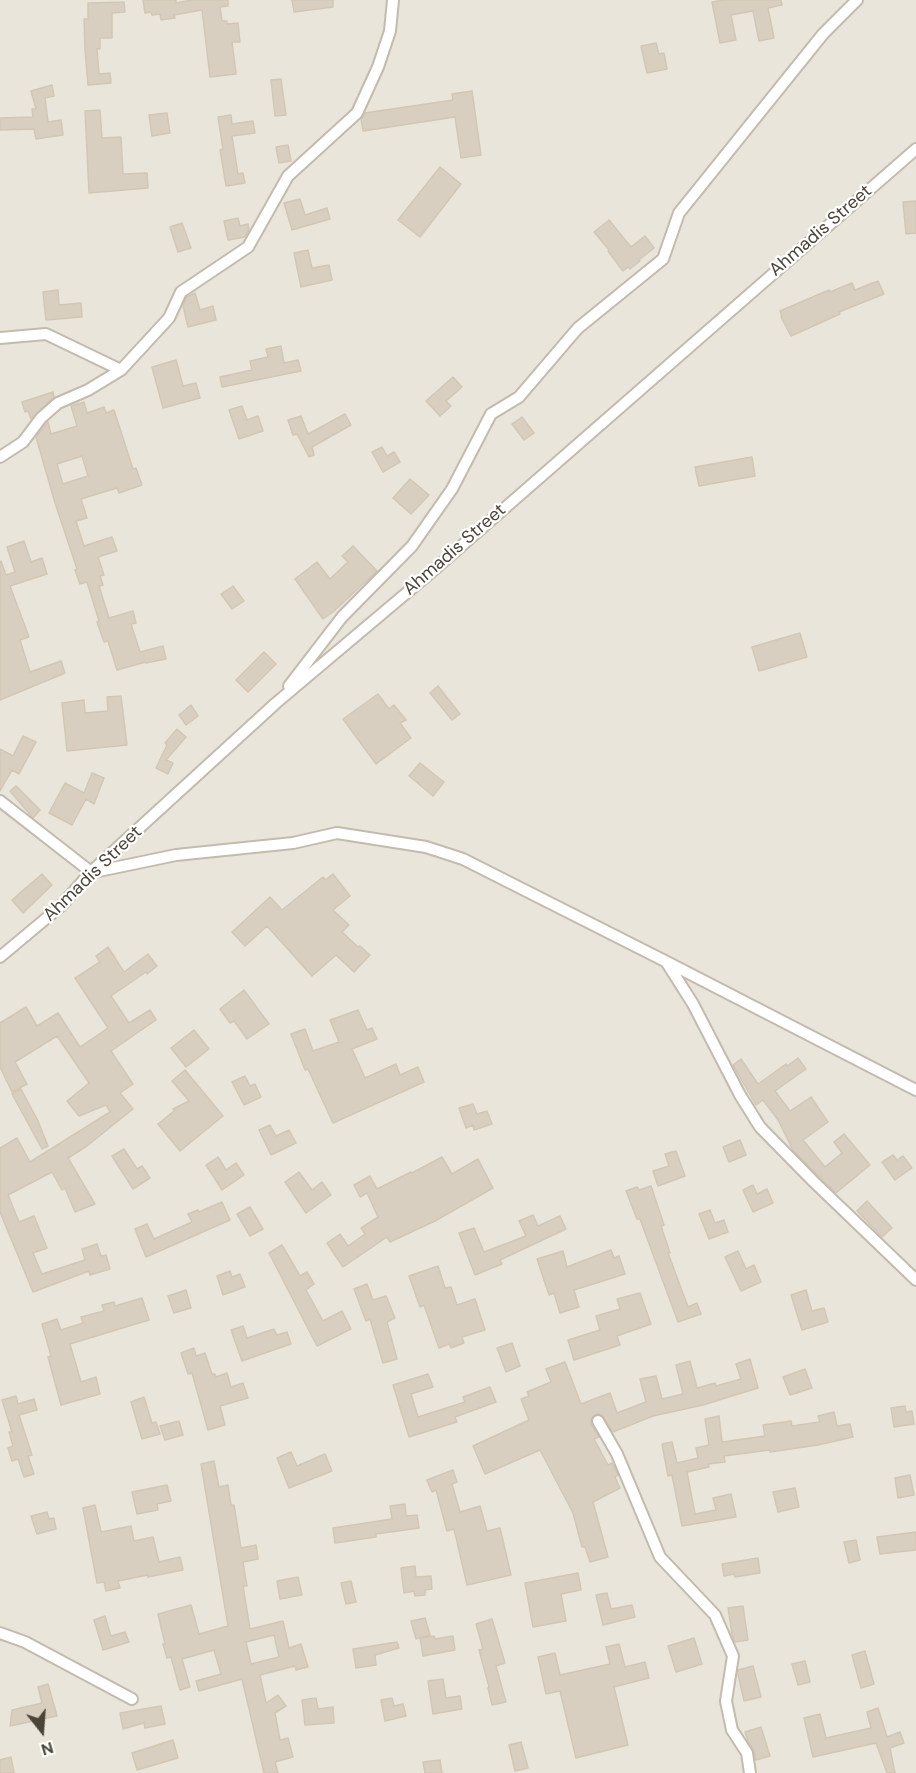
<!DOCTYPE html>
<html>
<head>
<meta charset="utf-8">
<style>
	body { margin:0 }
	#map { position:relative; width:916px; height:1773px; overflow:hidden; background:#f6f3ec; font-family:"DM Sans",sans-serif }
	canvas { display:block }
	.north { position:absolute; left:12px; top:1701px; width:60px; height:60px; -webkit-text-stroke:4px #fff; paint-order:stroke; rotate:163deg; font-size:16px; font-weight:700; line-height:24px; text-align:center; color:#4b4439 }
	.north::after { content:''; display:block; margin:auto; width:21px; height:27px; background:#4b4439; clip-path:polygon(50% 0,100% 100%,50% 72%,0 100%) }
</style>
</head>
<body>
<div id="map">
<canvas width="916" height="1773"></canvas>
<div class="north">N</div>
</div>
<script>
const context = document.querySelector('canvas').getContext('2d');
context.lineJoin = 'round';
function fillPath(path, color) { context.fillStyle = color; context.fill(path, 'evenodd'); }
const toPath = rows => new Path2D(rows.map(r => 'M' + r).join(''));
function trace(path, color, width, dash) { context.strokeStyle = color; context.lineWidth = width; context.lineCap = dash ? 'butt' : 'round'; context.setLineDash(dash || []); context.stroke(path); }
function drawText(font, color, halo, rows, align = 'center') {
  context.font = font + ' "DM Sans",sans-serif'; context.lineWidth = 4.5; context.setLineDash([]); context.textBaseline = 'middle'; context.strokeStyle = halo; context.fillStyle = color; for (const [text, x, y, turn = 0] of rows) {
    context.save(); context.translate(x, y); context.rotate((+turn || 0) * Math.PI / 180); context.textAlign = isNaN(turn) ? turn : align; if (halo) context.strokeText(text, 0, 0); context.fillText(text, 0, 0); context.restore();
  }
}
fillPath(toPath([
	[0,0,916,0,916,1773,0,1773]
]), '#eae5da');
const building = toPath([
	[143,0,176,0,176,3,192,0,228,0,228,6,220,7,222,21,227,21,227,24,238,23,240,42,232,42,236,74,210,77,202,10,174,15,175,18,161,20,160,14,152,15,151,12,145,13,143,0],
	[292,0,333,0,333,7,294,12,292,0],
	[723,0,781,0,782,5,768,8,774,38,759,41,753,11,731,15,736,40,720,43,712,2,723,0],
	[124,2,125,12,112,13,112,38,100,38,100,49,97,49,99,74,110,73,111,83,88,85,85,50,84,19,88,19,88,3,124,2],
	[656,43,659,54,664,53,667,69,647,73,641,46,656,43],
	[281,79,286,115,275,116,271,80,281,79],
	[52,85,54,96,45,98,48,122,61,120,63,135,36,139,34,129,0,130,0,118,33,117,32,109,36,109,31,91,52,85],
	[472,91,481,155,461,158,455,117,363,131,361,119,365,113,453,100,452,94,472,91],
	[100,110,102,138,121,137,123,174,147,173,148,188,89,193,85,111,100,110],
	[167,113,170,133,152,136,149,115,167,113],
	[231,115,232,124,253,121,255,133,232,136,238,174,243,173,245,183,226,186,220,150,223,149,218,117,231,115],
	[288,145,291,161,279,163,276,147,288,145],
	[440,167,461,184,420,237,398,220,440,167],
	[300,199,305,215,327,208,330,219,292,230,284,203,300,199],
	[916,201,916,233,906,234,903,202,916,201],
	[238,218,240,226,248,224,249,230,245,237,228,240,224,221,238,218],
	[609,220,631,247,645,236,654,248,639,260,640,261,630,269,628,267,623,271,608,251,609,250,594,232,609,220],
	[182,223,191,248,178,252,170,227,182,223],
	[308,250,312,268,329,265,332,280,301,287,294,253,308,250],
	[878,281,884,294,839,312,840,314,791,336,781,317,782,317,780,311,829,290,830,292,852,283,855,290,878,281],
	[58,290,59,305,81,303,82,317,46,320,43,292,58,290],
	[195,293,200,310,213,306,216,320,188,327,183,306,187,297,195,293],
	[281,346,284,363,298,360,301,371,222,387,220,377,252,370,250,361,268,357,266,349,281,346],
	[176,360,183,386,196,383,200,398,163,408,152,367,176,360],
	[453,377,462,387,446,401,451,406,440,416,426,401,453,377],
	[53,392,54,397,31,419,28,411,25,412,22,402,53,392],
	[84,402,87,413,104,407,106,413,114,410,133,469,136,468,142,485,119,493,117,488,81,499,87,518,76,521,84,546,112,537,117,551,98,557,104,575,100,576,103,585,99,586,109,618,133,611,136,623,131,624,140,652,163,646,166,659,146,663,146,662,117,670,108,641,104,642,97,622,99,621,87,582,80,584,75,570,77,569,55,503,36,437,48,422,51,434,77,426,71,406,84,402],
	[82,456,88,476,63,484,57,464,82,456],
	[242,406,247,420,258,416,263,431,239,439,229,410,242,406],
	[345,414,351,425,312,447,314,455,309,457,297,434,293,435,288,420,301,416,308,434,345,414],
	[522,417,534,433,524,440,512,424,522,417],
	[382,447,387,456,394,452,400,462,383,472,372,452,382,447],
	[752,457,755,476,699,486,695,467,752,457],
	[410,479,429,495,411,514,393,498,410,479],
	[24,541,31,562,42,558,47,574,10,586,29,637,20,640,30,672,61,661,65,673,0,700,0,562,1,561,6,575,15,572,7,547,24,541],
	[353,546,377,571,333,612,323,619,295,579,317,562,330,579,348,562,342,556,353,546],
	[233,586,244,601,232,609,221,594,233,586],
	[800,633,807,657,759,671,752,647,800,633],
	[264,652,276,664,248,692,236,680,264,652],
	[438,686,460,714,452,720,430,693,438,686],
	[378,694,389,709,394,705,406,720,400,723,411,738,376,764,343,719,378,694],
	[121,696,127,745,67,751,62,703,84,700,85,713,108,711,107,697,121,696],
	[191,705,198,716,186,725,179,715,191,705],
	[177,729,186,737,166,760,173,763,168,774,156,768,167,745,165,743,177,729],
	[23,736,36,742,19,774,12,770,0,791,0,749,13,756,23,736],
	[420,763,444,782,433,796,409,776,420,763],
	[92,773,104,778,94,804,86,799,72,825,49,813,65,783,84,793,92,773],
	[16,786,40,810,33,818,10,791,16,786],
	[42,874,52,885,23,913,12,900,42,874],
	[333,874,350,896,333,910,349,925,342,932,358,947,360,946,370,955,354,972,336,955,312,976,267,926,245,946,232,932,270,897,282,910,323,877,325,880,333,874],
	[108,947,124,972,148,954,157,966,147,974,146,972,111,996,129,1023,150,1010,156,1020,111,1051,133,1084,120,1093,133,1109,87,1146,68,1158,95,1204,75,1212,65,1188,62,1190,52,1172,8,1195,19,1222,34,1216,47,1248,33,1253,42,1274,85,1260,82,1249,97,1244,101,1256,106,1255,110,1269,90,1275,89,1271,33,1292,0,1212,0,1148,17,1138,30,1162,110,1112,106,1105,79,1116,67,1101,89,1083,57,1036,15,1062,27,1084,12,1092,0,1067,0,1023,26,1007,37,1026,58,1013,80,1047,108,1028,75,978,100,962,96,956,108,947],
	[244,990,269,1024,247,1039,234,1021,230,1023,220,1009,244,990],
	[358,1010,367,1030,372,1028,377,1039,352,1049,365,1078,396,1064,400,1075,418,1067,424,1082,333,1123,308,1069,305,1070,291,1034,305,1029,313,1051,339,1042,330,1020,358,1010],
	[194,1030,209,1049,186,1067,171,1048,194,1030],
	[798,1058,806,1069,775,1091,790,1111,811,1097,828,1122,803,1140,825,1167,842,1153,834,1142,844,1134,870,1165,836,1193,793,1150,778,1120,763,1100,756,1105,733,1065,741,1059,758,1084,786,1064,787,1066,798,1058],
	[185,1070,223,1116,180,1151,158,1124,174,1111,173,1109,189,1101,172,1081,185,1070],
	[245,1076,250,1086,255,1084,261,1097,244,1105,232,1082,245,1076],
	[21,1089,38,1121,48,1146,42,1149,12,1094,21,1089],
	[473,1104,477,1114,487,1111,492,1124,474,1130,473,1125,466,1128,459,1108,473,1104],
	[270,1125,276,1136,289,1130,296,1143,271,1155,259,1130,270,1125],
	[740,1140,746,1155,729,1162,723,1147,740,1140],
	[124,1149,137,1169,142,1166,150,1178,133,1189,112,1156,124,1149],
	[676,1151,685,1176,658,1186,653,1171,669,1166,665,1154,676,1151],
	[893,1155,897,1160,903,1156,912,1168,895,1180,882,1162,893,1155],
	[218,1157,226,1170,236,1163,244,1175,222,1190,206,1165,218,1157],
	[442,1157,452,1174,478,1159,493,1188,435,1221,390,1242,387,1237,343,1267,327,1243,340,1234,348,1246,365,1234,361,1228,378,1217,367,1193,360,1197,354,1185,370,1176,377,1189,411,1172,412,1173,442,1157],
	[299,1172,312,1190,322,1182,331,1195,306,1213,285,1182,299,1172],
	[753,1185,757,1194,767,1189,773,1203,753,1212,743,1190,753,1185],
	[651,1186,664,1225,661,1226,670,1253,668,1253,688,1307,697,1303,701,1314,678,1322,640,1219,637,1219,626,1191,637,1187,639,1190,651,1186],
	[867,1201,892,1228,882,1237,857,1211,867,1201],
	[222,1202,230,1220,146,1257,135,1229,147,1224,154,1239,192,1222,188,1214,198,1210,199,1212,222,1202],
	[250,1207,263,1229,250,1236,237,1214,250,1207],
	[710,1210,715,1223,724,1220,728,1232,709,1239,699,1214,710,1210],
	[533,1215,538,1226,560,1216,566,1229,500,1260,502,1264,475,1275,459,1233,474,1228,484,1252,526,1236,519,1221,533,1215],
	[282,1245,300,1276,307,1272,314,1284,306,1290,323,1321,342,1311,351,1329,317,1346,269,1253,282,1245],
	[611,1250,614,1258,619,1256,625,1274,574,1290,579,1307,560,1313,554,1293,549,1295,537,1259,563,1251,567,1267,611,1250],
	[738,1251,746,1269,754,1265,761,1282,741,1291,725,1257,738,1251],
	[438,1266,445,1288,451,1287,457,1305,475,1299,485,1330,462,1337,464,1343,451,1348,449,1344,439,1348,424,1305,420,1307,409,1276,438,1266],
	[230,1271,232,1277,240,1274,245,1287,223,1295,217,1276,230,1271],
	[367,1284,373,1300,386,1296,395,1318,387,1322,397,1359,383,1363,370,1319,366,1321,354,1289,367,1284],
	[186,1290,191,1308,174,1313,168,1296,186,1290],
	[806,1290,812,1311,824,1308,828,1322,802,1330,791,1295,806,1290],
	[640,1293,651,1324,617,1336,620,1345,574,1360,568,1340,600,1330,596,1316,620,1309,617,1299,640,1293],
	[142,1298,149,1320,70,1344,81,1382,96,1377,100,1394,61,1405,48,1357,51,1356,42,1324,57,1319,61,1330,83,1323,81,1317,104,1311,102,1305,114,1302,115,1306,142,1298],
	[243,1326,247,1338,274,1329,277,1335,287,1332,291,1344,242,1361,231,1330,243,1326],
	[512,1343,520,1366,506,1372,497,1348,512,1343],
	[194,1348,196,1356,205,1353,212,1374,215,1374,216,1377,227,1373,231,1387,243,1383,248,1398,220,1406,225,1425,208,1430,192,1373,188,1374,181,1353,194,1348],
	[750,1359,758,1388,703,1405,653,1416,613,1432,602,1415,597,1414,592,1417,591,1424,599,1437,594,1439,608,1465,612,1463,618,1475,615,1477,620,1488,593,1502,608,1557,590,1562,585,1547,582,1547,573,1513,540,1450,485,1474,473,1446,529,1420,521,1399,529,1396,527,1392,551,1382,546,1369,565,1362,581,1404,610,1393,617,1413,646,1402,640,1379,656,1376,662,1399,683,1394,676,1365,690,1361,697,1388,715,1383,716,1386,741,1379,736,1364,750,1359],
	[805,1369,812,1388,790,1395,783,1377,805,1369],
	[428,1374,433,1387,411,1394,418,1417,465,1402,463,1397,490,1387,496,1402,455,1417,457,1422,409,1437,393,1385,428,1374],
	[16,1396,18,1404,34,1399,37,1410,19,1415,32,1455,28,1456,34,1474,24,1477,18,1459,12,1461,8,1448,13,1446,9,1432,12,1432,2,1400,16,1396],
	[144,1397,152,1423,156,1422,160,1434,142,1439,131,1402,144,1397],
	[905,1406,906,1412,912,1411,914,1424,894,1427,891,1408,905,1406],
	[834,1412,837,1426,850,1424,853,1437,818,1445,770,1452,770,1450,724,1456,725,1462,708,1464,709,1467,687,1472,695,1514,716,1510,713,1498,731,1494,736,1517,682,1526,672,1475,668,1476,662,1444,672,1442,677,1463,698,1458,696,1448,709,1445,705,1419,719,1416,722,1442,765,1436,763,1425,791,1421,792,1426,820,1422,818,1416,834,1412],
	[179,1421,183,1435,165,1440,160,1426,179,1421],
	[291,1452,297,1466,325,1454,332,1471,289,1488,277,1458,291,1452],
	[214,1461,219,1487,228,1485,231,1505,234,1505,241,1548,256,1545,258,1559,243,1562,247,1586,243,1586,250,1629,283,1621,289,1648,301,1644,308,1667,296,1670,295,1666,260,1675,266,1703,278,1695,286,1706,275,1713,280,1740,288,1738,293,1757,275,1762,278,1773,264,1773,242,1679,199,1691,196,1681,221,1674,214,1650,182,1659,190,1687,180,1690,171,1657,167,1658,163,1644,165,1644,158,1614,191,1605,199,1634,228,1626,201,1464,214,1461],
	[274,1635,279,1657,251,1664,246,1642,274,1635],
	[453,1470,457,1482,452,1484,460,1512,480,1506,487,1531,500,1528,511,1575,467,1585,454,1529,447,1531,436,1490,432,1492,427,1480,453,1470],
	[910,1475,914,1495,898,1498,895,1478,910,1475],
	[167,1485,171,1501,157,1504,158,1510,137,1514,132,1492,167,1485],
	[795,1488,799,1507,778,1512,773,1492,795,1488],
	[405,1504,406,1516,417,1515,419,1528,376,1534,376,1537,335,1543,333,1528,392,1519,390,1506,405,1504],
	[95,1505,101,1532,131,1526,134,1541,153,1537,159,1562,180,1557,183,1570,148,1577,148,1575,118,1581,120,1588,106,1591,104,1582,97,1583,83,1508,95,1505],
	[47,1512,49,1519,54,1518,56,1529,37,1534,31,1516,47,1512],
	[916,1532,916,1550,880,1554,877,1537,916,1532],
	[856,1540,860,1560,849,1563,844,1542,856,1540],
	[758,1558,760,1573,735,1577,734,1574,724,1576,722,1564,758,1558],
	[415,1566,416,1577,431,1576,432,1589,425,1590,425,1595,415,1596,414,1591,404,1593,401,1568,415,1566],
	[578,1573,581,1590,561,1594,566,1621,533,1627,525,1583,578,1573],
	[298,1577,302,1595,280,1599,277,1581,298,1577],
	[351,1581,356,1602,346,1604,341,1583,351,1581],
	[607,1593,611,1609,632,1605,635,1617,603,1625,596,1595,607,1593],
	[743,1606,748,1640,735,1642,732,1634,728,1608,743,1606],
	[105,1616,111,1636,125,1632,129,1642,103,1650,94,1620,105,1616],
	[425,1618,430,1635,416,1639,411,1621,425,1618],
	[492,1619,505,1663,496,1666,506,1702,492,1705,488,1688,489,1687,479,1650,483,1649,476,1624,492,1619],
	[434,1636,435,1639,453,1636,455,1650,423,1656,420,1638,434,1636],
	[694,1638,702,1664,676,1672,668,1646,694,1638],
	[397,1642,399,1648,375,1655,376,1665,356,1668,353,1649,397,1642],
	[619,1644,625,1667,645,1662,649,1678,614,1687,628,1745,576,1758,560,1691,546,1694,538,1657,555,1653,560,1675,610,1664,606,1647,619,1644],
	[865,1651,874,1684,861,1688,852,1655,865,1651],
	[805,1661,810,1682,798,1685,792,1664,805,1661],
	[753,1666,761,1697,744,1701,738,1674,738,1670,753,1666],
	[443,1679,446,1698,460,1696,462,1709,433,1714,428,1681,443,1679],
	[48,1684,57,1716,10,1726,12,1710,42,1703,38,1687,48,1684],
	[316,1698,318,1709,333,1707,334,1723,305,1725,302,1700,316,1698],
	[392,1698,394,1706,403,1704,406,1716,385,1721,381,1700,392,1698],
	[161,1706,165,1724,145,1728,144,1723,123,1729,120,1713,161,1706],
	[878,1708,887,1737,900,1732,904,1743,890,1748,895,1773,887,1773,876,1743,813,1757,804,1718,820,1714,826,1738,871,1728,867,1712,878,1708],
	[761,1727,770,1756,756,1760,754,1751,748,1741,745,1732,761,1727],
	[173,1740,178,1758,137,1770,132,1753,173,1740],
	[521,1742,528,1768,515,1771,509,1745,521,1742],
	[11,1757,14,1773,0,1773,0,1760,11,1757],
	[440,1760,442,1773,425,1773,423,1762,440,1760]
]);
fillPath(building, '#d8cfc1');
trace(building, '#d3c7b4', 1.5);
const street = toPath([
	[0,338,46,334,121,370],
	[0,457,23,442,41,418,58,403,88,390,121,370,169,318,181,292,248,247,288,176,357,113,378,67,390,31,393,0],
	[289,686,342,617,412,546,452,489,491,414,519,397,578,328,663,259,679,213,823,34,857,0],
	[0,801,91,872],
	[94,872,176,855,293,843,337,833,426,847,463,859,665,961,916,1090],
	[0,957,61,906,91,872,276,703,435,569,916,149],
	[667,963,693,1004,740,1095,760,1127,814,1182,916,1280],
	[598,1421,617,1454,660,1557,715,1615,733,1656,726,1701,732,1730,747,1753,750,1773],
	[0,1633,25,1642,132,1699]
]);
trace(street, '#c2bbae', 14);
trace(street, '#fff', 10);
drawText('18px', '#4b4439', '#fff', [
	["Ahmadis Street",821,231,-41],
	["Ahmadis Street",455,550,-41],
	["Ahmadis Street",93,874,-44]
]);
</script>
</body>
</html>
